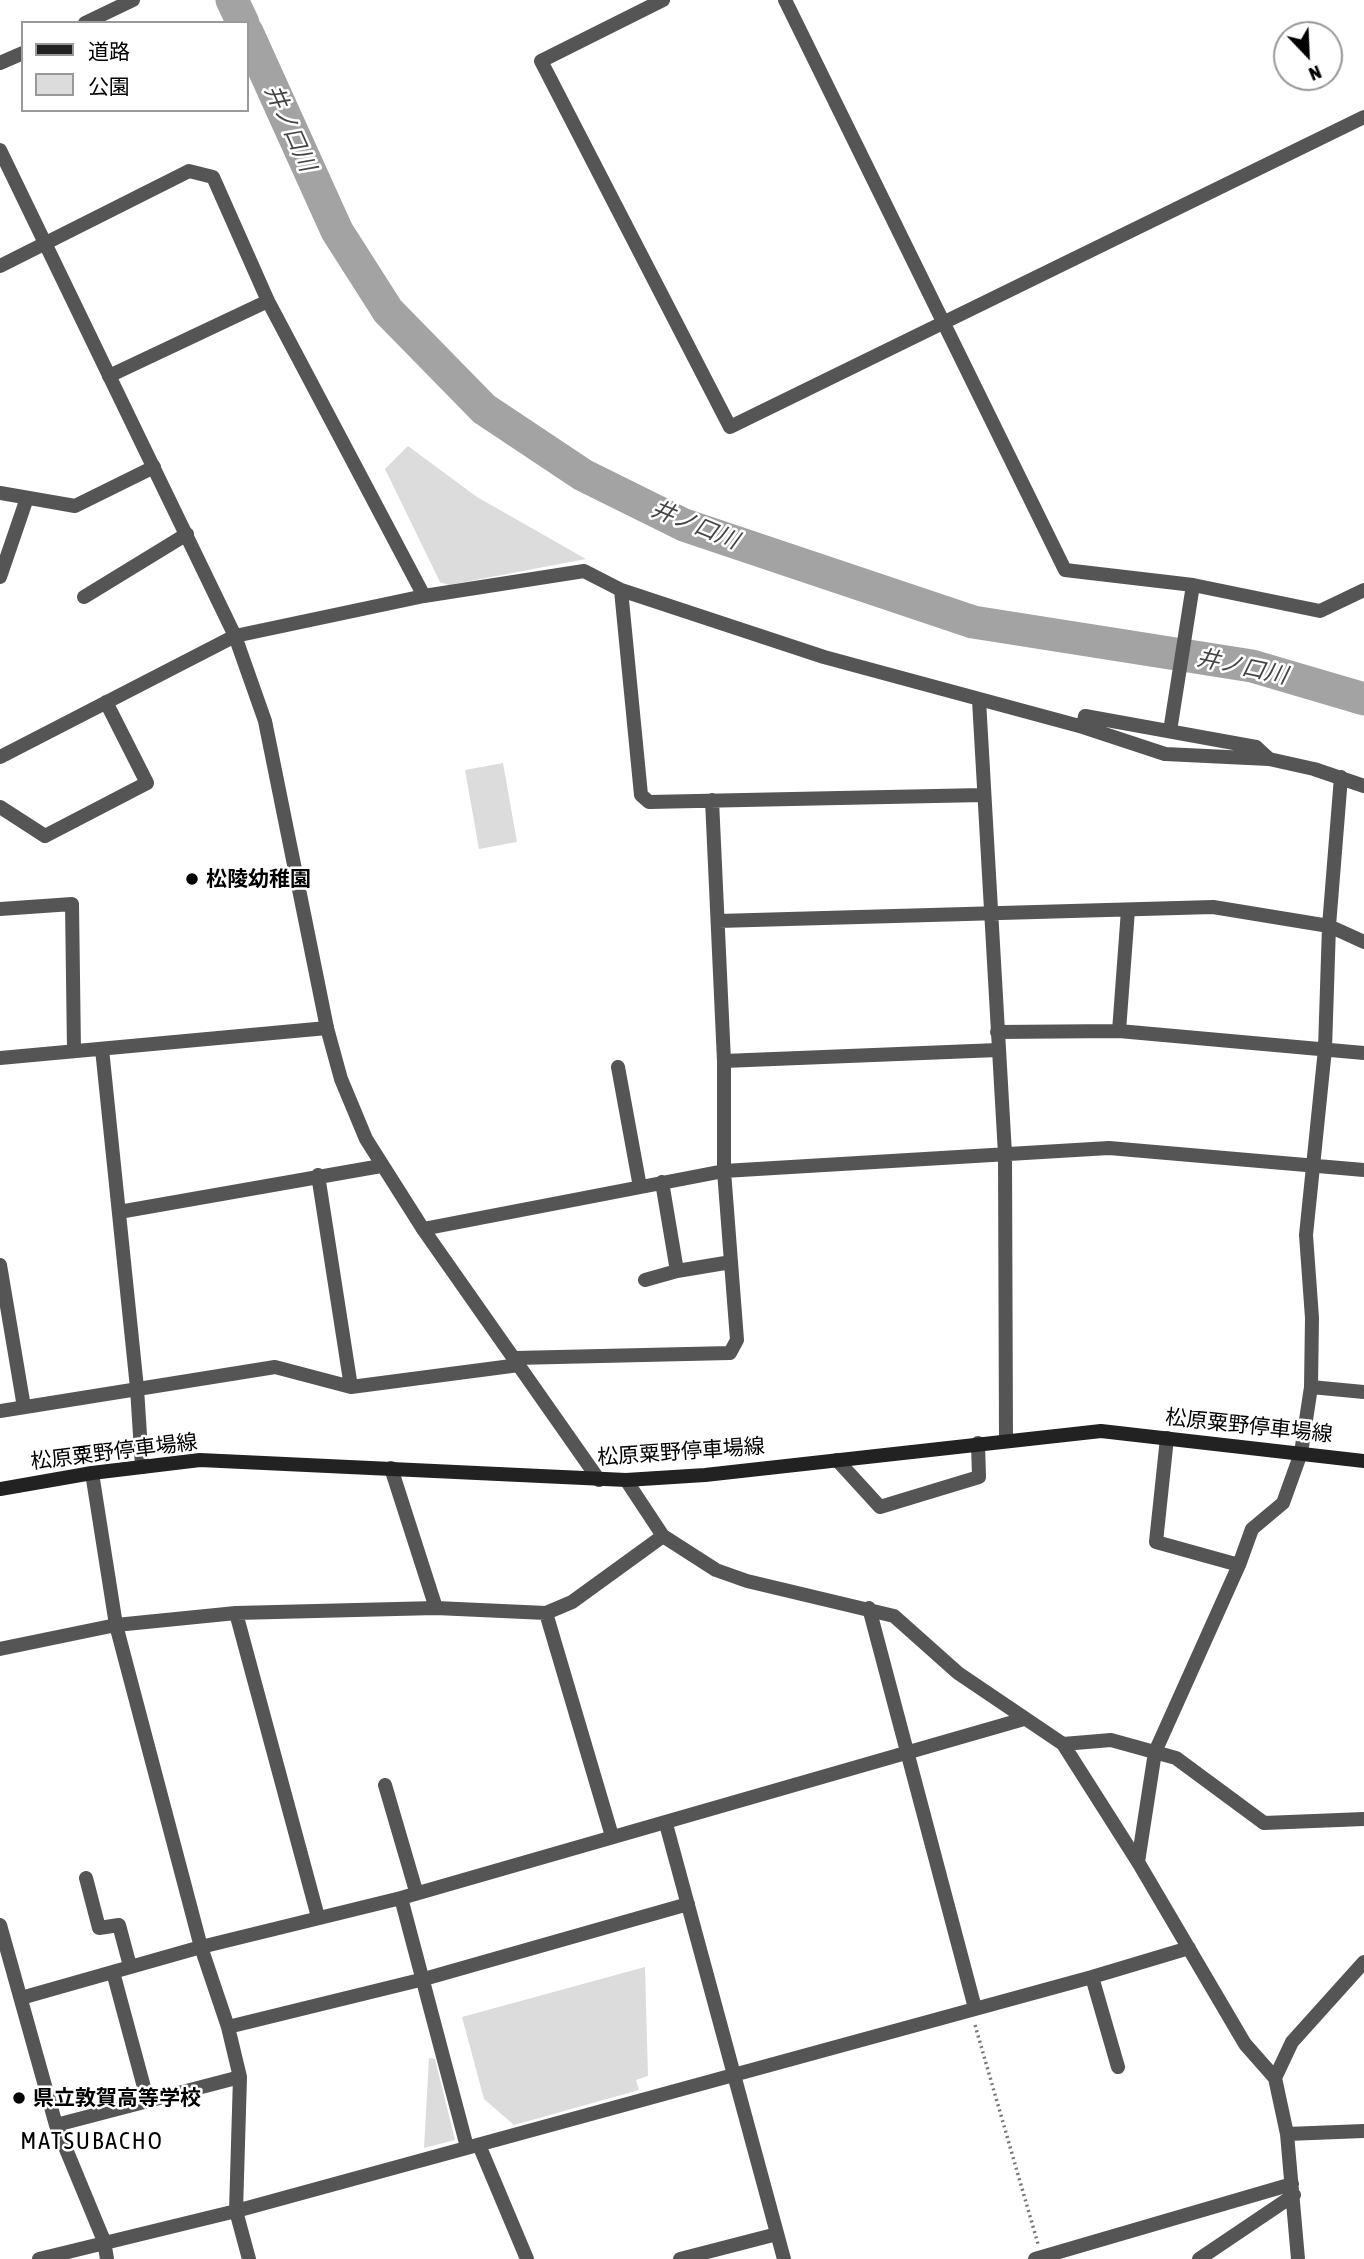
<!DOCTYPE html>
<html>
<head>
<meta charset="utf-8">
<style>
	body { margin:0 }
	#map { position:relative; width:1364px; height:2259px; overflow:hidden; background:#fff; font-family:"Asap Condensed","Noto Sans JP",sans-serif }
	canvas { display:block }
	.legend { position:absolute; left:21px; top:21px; width:228px; height:91px; box-sizing:border-box; background:#fff; border:2px solid #999; margin:0; padding:9px 12px; list-style:none; font-size:21px; color:#000 }
	.legend li { display:flex; align-items:center; gap:14px; height:35px }
	.legend b { width:35px; border:2px solid #999 }
	.north { position:absolute; left:1273px; top:21px; width:70px; height:70px; box-sizing:border-box; background:#fff; border:2px solid #999; border-radius:50%; rotate:157deg; font-size:19px; font-weight:700; line-height:28px; text-align:center; color:#000 }
	.north::after { content:''; display:block; margin:auto; width:24px; height:32px; background:#000; clip-path:polygon(50% 0,100% 100%,50% 72%,0 100%) }
</style>
</head>
<body>
<div id="map">
<canvas width="1364" height="2259"></canvas>
<ul class="legend">
<li><b style="height:9px;background:#222"></b>道路</li>
<li><b style="height:19px;background:#dcdcdc"></b>公園</li>
</ul>
<div class="north">N</div>
</div>
<script>
const context = document.querySelector('canvas').getContext('2d');
context.lineJoin = 'round';
function fillPath(path, color) { context.fillStyle = color; context.fill(path, 'evenodd'); }
const toPath = rows => new Path2D(rows.map(r => 'M' + r).join(''));
function trace(path, color, width, dash) { context.strokeStyle = color; context.lineWidth = width; context.lineCap = dash ? 'butt' : 'round'; context.setLineDash(dash || []); context.stroke(path); }
function drawText(font, color, halo, rows, align = 'center') {
  context.font = font + ' "Asap Condensed","Noto Sans JP",sans-serif'; context.lineWidth = 5; context.setLineDash([]); context.textBaseline = 'middle'; context.strokeStyle = halo; context.fillStyle = color; for (const [text, x, y, turn = 0] of rows) {
    context.save(); context.translate(x, y); context.rotate((+turn || 0) * Math.PI / 180); context.textAlign = isNaN(turn) ? turn : align; if (halo) context.strokeText(text, 0, 0); context.fillText(text, 0, 0); context.restore();
  }
}
fillPath(toPath([
	[408,446,477,497,586,559,449,585,440,582,385,469],
	[503,763,517,842,479,849,465,770],
	[645,1967,648,2076,636,2080,639,2090,514,2125,484,2099,462,2017],
	[429,2058,435,2059,455,2140,424,2148]
]), '#dcdcdc');
trace(toPath([
	[232,0,243,23],
	[247,32,337,231,388,311,484,409,583,475,684,525,973,622,1252,666,1364,699]
]), '#a3a3a3', 33);
trace(toPath([
	[975,2025,1038,2244]
]), '#777', 3.5, [2, 3.5]);
trace(toPath([
	[663,0,541,61,730,427,1364,117],
	[785,0,1065,570,1193,585,1320,611,1364,590],
	[0,266,189,171,213,177,268,301,424,596],
	[109,376,268,301],
	[0,493,75,506,154,467],
	[0,577,27,498],
	[621,590,641,795,649,802,983,795],
	[84,597,187,534],
	[979,700,1005,1154,1006,1440],
	[1083,727,1085,716,1256,747,1269,759],
	[1170,731,1193,585],
	[0,757,235,636,424,596,584,571,621,590,824,657,1083,727,1165,754,1269,759,1314,769,1364,786],
	[0,807,45,836,147,783,106,702],
	[0,909,72,904,74,1051],
	[718,921,1213,907,1329,926,1364,942],
	[1119,1031,1128,910],
	[997,1032,1119,1031,1364,1053],
	[102,1049,137,1388,142,1467],
	[0,1058,327,1028],
	[724,1061,998,1050],
	[618,1067,640,1187],
	[318,1175,351,1387],
	[662,1182,677,1271],
	[119,1212,381,1166],
	[423,1229,724,1171,1109,1148,1364,1170],
	[0,1265,24,1407],
	[645,1280,677,1271,731,1262],
	[515,1358,730,1353,737,1340,724,1171,724,1061,712,800],
	[1311,1387,1364,1392],
	[0,1411,275,1367,351,1387,519,1365],
	[1167,1438,1156,1542,1239,1565],
	[837,1460,880,1507,979,1477,978,1443],
	[391,1468,436,1608],
	[92,1473,116,1625,201,1947,228,2027,240,2077,236,2211,249,2259],
	[626,1480,663,1536,716,1570,747,1581,894,1616,958,1673,1063,1744,1138,1862,1245,2044,1275,2078,1287,2134,1298,2259],
	[869,1608,975,2008],
	[236,1613,318,1917],
	[546,1613,612,1836],
	[0,1649,116,1625,236,1613,436,1608,546,1613,572,1602,663,1536],
	[1063,1744,1111,1740,1176,1758,1264,1823,1364,1819],
	[385,1785,416,1891],
	[666,1824,784,2259],
	[1138,1862,1155,1752,1239,1565,1252,1529,1283,1503,1301,1453,1311,1387,1312,1318,1306,1235,1325,1049,1329,926,1341,777],
	[86,1878,99,1928,119,1925,130,1966],
	[401,1898,467,2147],
	[0,1925,56,2125,104,2241,107,2259],
	[113,1972,148,2102],
	[1092,1977,1118,2067],
	[21,1998,201,1947,401,1898,1024,1719],
	[228,2027,424,1979,688,1904],
	[1275,2078,1292,2042,1364,1962],
	[56,2125,240,2077],
	[1287,2134,1364,2131],
	[479,2145,527,2259],
	[39,2259,236,2211,1092,1977,1189,1948],
	[680,2259,777,2234],
	[1035,2259,1292,2184],
	[1199,2259,1294,2195]
]), '#555', 14);
trace(toPath([
	[85,23,133,0],
	[0,63,23,53],
	[0,150,235,636,265,721,327,1028,341,1079,366,1139,423,1229,599,1480]
]), '#555', 14);
trace(toPath([
	[0,1489,92,1473,200,1460,626,1480,705,1475,1101,1431,1364,1461]
]), '#222', 14);
for (const [x, y, r, color] of [
	[192,879,7,"#000"],
	[19,2098,7,"#000"]
]) { const dot = new Path2D(); dot.arc(x, y, r, 0, 2 * Math.PI); context.fillStyle = color; context.fill(dot); trace(dot, '#fff', 2.5); }
drawText('bold 21px', '#000', '#fff', [
	["松陵幼稚園",206,879],
	["県立敦賀高等学校",33,2098]
], 'left');
drawText('21px', '#000', '#fff', [
	["松原粟野停車場線",1249,1426,6],
	["松原粟野停車場線",114,1452,-7],
	["松原粟野停車場線",681,1452,-4]
]);
drawText('italic 23px', '#444', '#fff', [
	["井ノ口川",290,128,66],
	["井ノ口川",695,525,22],
	["井ノ口川",1242,667,12]
]);
context.letterSpacing = '2px';
drawText('24px', '#000', '#fff', [
	["MATSUBACHO",92,2141]
]);
context.letterSpacing = '0px';
</script>
</body>
</html>
